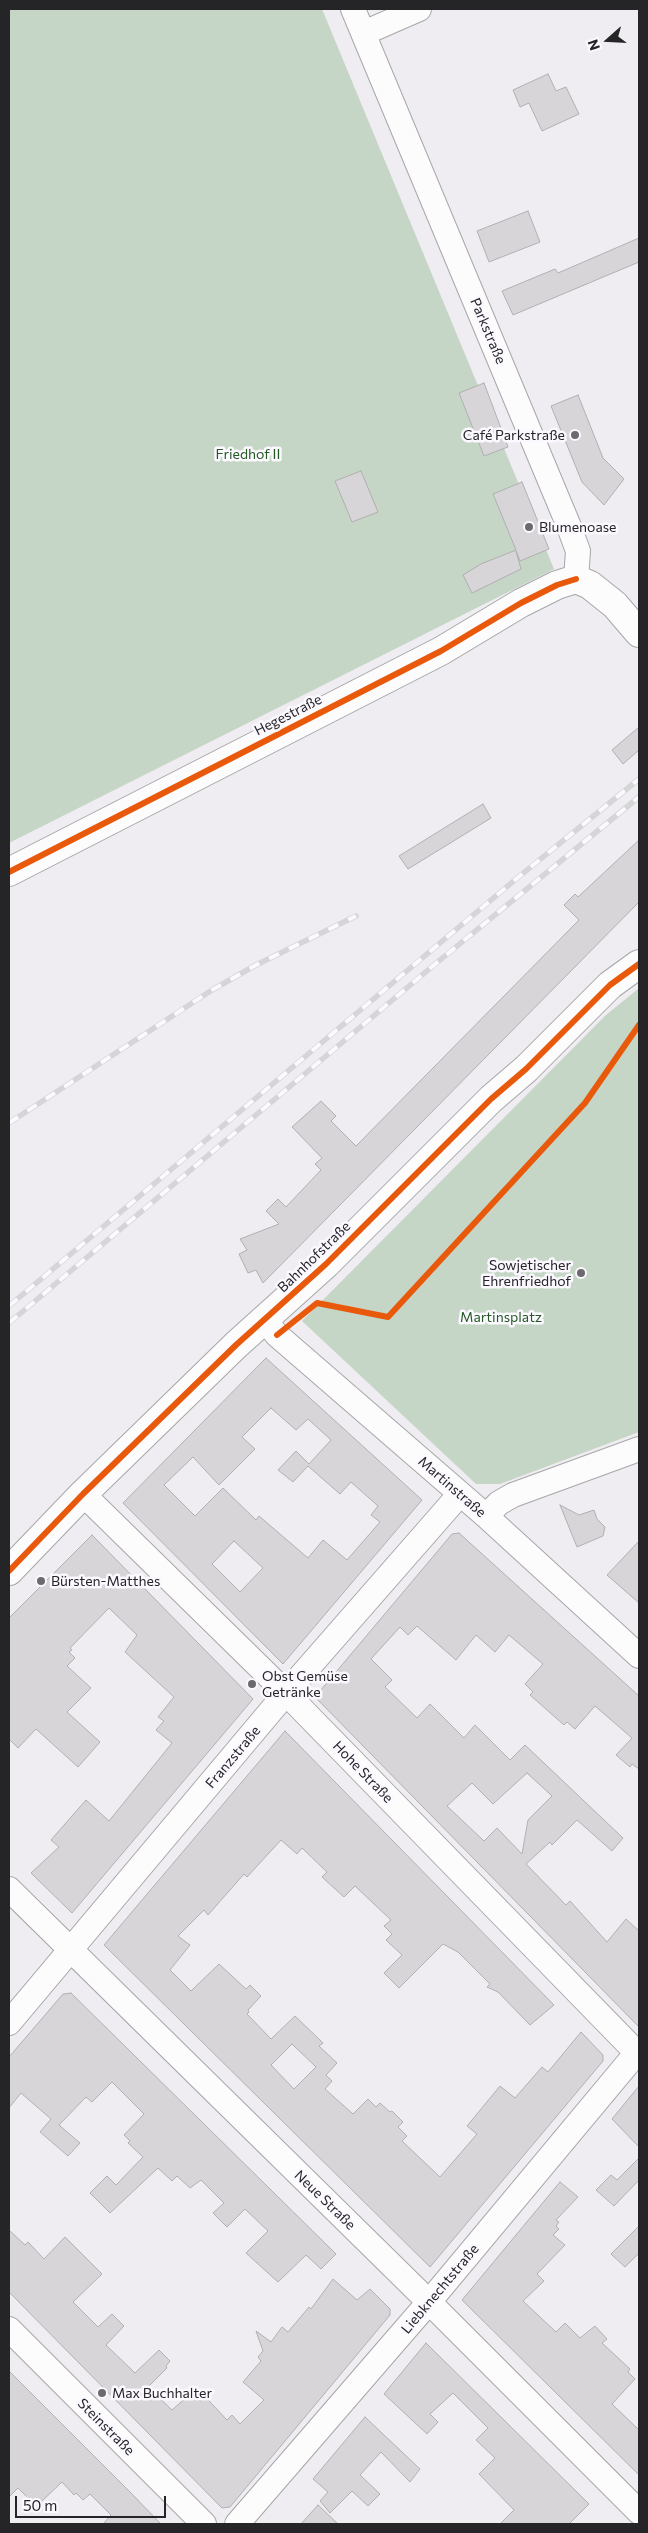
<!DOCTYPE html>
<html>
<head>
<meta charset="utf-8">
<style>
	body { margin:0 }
	#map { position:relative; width:648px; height:2533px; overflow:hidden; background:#efedf1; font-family:Commissioner,sans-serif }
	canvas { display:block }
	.frame { position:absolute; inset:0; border:10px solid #252427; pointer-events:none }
	.north { position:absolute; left:583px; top:15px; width:50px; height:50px; -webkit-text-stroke:4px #fbf9ff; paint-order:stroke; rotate:251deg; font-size:14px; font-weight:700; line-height:20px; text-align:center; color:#252427 }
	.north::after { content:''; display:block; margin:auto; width:18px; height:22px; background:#252427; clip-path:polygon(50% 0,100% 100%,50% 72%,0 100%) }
	.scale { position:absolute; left:15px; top:2496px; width:151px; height:22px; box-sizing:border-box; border:2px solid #252427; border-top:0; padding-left:6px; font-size:15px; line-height:18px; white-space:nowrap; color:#252427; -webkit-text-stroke:4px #fbf9ff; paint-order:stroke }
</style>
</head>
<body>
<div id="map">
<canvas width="648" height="2533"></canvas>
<div class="frame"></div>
<div class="north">N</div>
<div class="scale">50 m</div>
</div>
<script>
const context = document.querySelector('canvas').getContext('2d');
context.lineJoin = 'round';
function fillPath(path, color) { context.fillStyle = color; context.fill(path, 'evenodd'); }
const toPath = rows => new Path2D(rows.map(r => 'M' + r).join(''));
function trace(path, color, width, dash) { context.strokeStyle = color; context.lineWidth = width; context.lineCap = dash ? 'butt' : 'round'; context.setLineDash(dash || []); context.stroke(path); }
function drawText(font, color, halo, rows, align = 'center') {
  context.font = font + ' Commissioner,sans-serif'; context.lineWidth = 5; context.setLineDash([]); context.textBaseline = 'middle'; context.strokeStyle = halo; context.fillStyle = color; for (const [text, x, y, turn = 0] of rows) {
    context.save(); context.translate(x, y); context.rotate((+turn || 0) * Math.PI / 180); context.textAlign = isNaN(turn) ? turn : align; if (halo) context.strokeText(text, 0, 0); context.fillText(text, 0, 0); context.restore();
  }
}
fillPath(toPath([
	[9,9,322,9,554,569,9,843],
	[639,988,639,1432,500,1484,476,1484,302,1321,606,1015]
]), '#c6d6c6');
const building = toPath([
	[548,74,556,91,566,87,579,114,542,131,529,103,520,107,513,90,548,74],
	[528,211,540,242,489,262,477,231,528,211],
	[639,238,639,262,513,315,502,291,555,269,558,273,639,238],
	[484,383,508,447,484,456,459,393,484,383],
	[578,395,603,458,624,479,604,505,582,482,551,406,578,395],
	[361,471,378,512,352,522,335,481,361,471],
	[522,482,549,549,520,561,516,551,521,569,472,593,463,575,481,564,516,550,493,494,522,482],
	[639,727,639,750,623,764,612,750,639,727],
	[483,804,491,818,408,869,399,856,483,804],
	[639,840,639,902,263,1283,256,1270,248,1273,239,1254,247,1250,240,1239,279,1224,266,1211,278,1199,286,1207,321,1170,315,1164,322,1158,292,1127,321,1101,336,1116,331,1121,356,1146,579,920,564,905,575,894,578,897,639,840],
	[266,1358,422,1500,283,1664,123,1503,266,1358],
	[271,1408,296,1430,308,1419,331,1440,309,1464,296,1451,278,1470,293,1482,308,1466,340,1494,351,1482,378,1506,371,1515,380,1522,347,1560,323,1540,308,1558,259,1516,256,1520,223,1488,195,1516,164,1485,193,1457,219,1485,255,1449,242,1437,271,1408],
	[234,1541,263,1568,240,1592,212,1564,234,1541],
	[560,1505,579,1515,594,1510,597,1519,605,1527,603,1536,577,1547,560,1505],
	[459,1533,639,1696,639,1769,632,1764,630,1767,616,1755,632,1738,595,1706,575,1729,567,1722,564,1725,530,1695,533,1692,525,1684,543,1664,509,1635,495,1652,476,1635,456,1660,417,1626,408,1635,400,1627,371,1659,392,1680,385,1687,417,1718,430,1704,464,1738,475,1725,510,1760,525,1745,623,1838,612,1851,577,1820,552,1845,550,1842,526,1864,566,1905,570,1901,607,1942,626,1919,639,1931,639,2027,315,1697,452,1534,459,1533],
	[527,1773,552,1796,528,1820,522,1854,497,1828,484,1841,447,1806,472,1783,493,1804,527,1773],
	[92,1535,253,1699,72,1913,31,1873,59,1847,51,1840,86,1800,109,1821,172,1743,156,1730,164,1721,158,1717,174,1697,125,1652,137,1635,109,1608,70,1648,72,1650,69,1652,75,1658,67,1666,91,1688,67,1712,100,1742,78,1767,36,1729,18,1748,9,1739,9,1618,92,1535],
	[639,1541,639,1603,607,1575,639,1541],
	[285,1731,554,2005,530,2025,498,1992,487,1987,490,1984,458,1952,443,1944,399,1988,384,1973,402,1955,386,1940,392,1934,384,1926,391,1920,355,1886,344,1897,322,1877,327,1872,302,1848,297,1854,281,1840,247,1877,244,1874,208,1915,204,1910,178,1936,190,1945,170,1970,191,1991,219,1964,246,1989,250,1985,261,1996,248,2010,249,2012,247,2014,271,2039,295,2016,323,2043,319,2046,337,2063,326,2075,332,2081,325,2089,353,2114,368,2099,376,2107,380,2103,390,2112,392,2111,403,2122,398,2127,407,2136,402,2141,440,2177,477,2134,467,2126,500,2086,515,2098,542,2067,548,2072,581,2032,603,2055,603,2061,430,2267,104,1945,285,1731],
	[292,2044,316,2067,294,2089,271,2065,292,2044],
	[71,1993,336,2254,321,2269,306,2255,278,2282,246,2253,268,2231,245,2209,227,2227,213,2213,224,2203,201,2180,190,2188,177,2176,172,2181,158,2168,110,2213,90,2193,107,2176,116,2185,143,2157,128,2143,130,2141,124,2135,144,2114,112,2082,92,2102,86,2097,59,2125,80,2143,68,2156,40,2132,51,2119,21,2093,9,2108,9,2057,63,1994,71,1993],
	[639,2086,639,2147,612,2119,639,2086],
	[639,2158,639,2180,614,2206,596,2190,611,2175,617,2180,639,2158],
	[560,2182,578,2197,556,2220,559,2222,556,2226,559,2229,553,2235,565,2245,537,2274,544,2281,523,2301,556,2332,565,2323,580,2338,595,2326,607,2339,602,2343,630,2369,628,2372,635,2379,612,2404,639,2430,639,2475,462,2300,560,2182],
	[639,2226,639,2253,625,2267,611,2254,639,2226],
	[9,2230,25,2245,28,2242,44,2259,65,2237,102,2274,73,2302,98,2327,112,2314,124,2326,106,2345,135,2373,159,2350,170,2361,166,2366,167,2368,148,2387,172,2410,197,2388,227,2420,232,2415,240,2424,264,2400,243,2382,261,2361,258,2357,263,2351,256,2331,271,2342,282,2327,288,2332,309,2307,311,2309,333,2279,357,2300,370,2289,390,2309,390,2315,230,2507,222,2508,9,2292,9,2230],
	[426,2343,589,2504,569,2524,500,2524,514,2510,479,2474,495,2458,476,2440,488,2428,453,2393,430,2414,438,2422,427,2434,384,2394,426,2343],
	[9,2371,130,2492,161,2524,103,2524,111,2515,90,2494,83,2500,76,2493,74,2495,62,2482,41,2502,37,2499,33,2503,18,2488,9,2497,9,2371],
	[365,2417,420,2469,410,2482,381,2452,360,2475,380,2494,368,2506,352,2491,330,2513,320,2501,328,2492,313,2479,365,2417],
	[318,2505,338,2524,301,2524,318,2505]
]);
fillPath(building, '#d7d5d8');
trace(building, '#b0afb1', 1);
const street = toPath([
	[353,9,568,524,578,551,576,579],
	[364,33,419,9],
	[265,1320,277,1335,486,1516,639,1656],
	[83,1494,286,1693,639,2055],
	[486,1516,499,1503,513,1495,639,1449],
	[9,1889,429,2302,639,2512],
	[9,2023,286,1693,460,1494],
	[9,2329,204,2524],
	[237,2524,429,2302,639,2050]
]);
const secondary = toPath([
	[9,872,441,651,521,603,557,585,576,579,590,585,615,605,639,633],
	[9,1571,83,1494,236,1345,326,1264,491,1099,526,1069,610,985,639,964]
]);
trace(street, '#a7a6a8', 26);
trace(secondary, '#a7a6a8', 30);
trace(street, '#fdfcfd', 24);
trace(secondary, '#fdfcfd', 28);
const rail = toPath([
	[9,1123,212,990,256,965,356,916],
	[9,1306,516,879,639,779],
	[9,1323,440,960,639,797]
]);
trace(rail, '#d5d4d6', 5.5);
trace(rail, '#fbf9ff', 4, [11]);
trace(toPath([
	[9,872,441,651,521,603,557,585,576,579],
	[277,1335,317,1303,388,1317,585,1103,639,1025],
	[9,1571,83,1494,236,1345,326,1264,491,1099,526,1069,610,985,639,964]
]), '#e8590c', 6);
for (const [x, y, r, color] of [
	[575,435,5,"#6c6a6e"],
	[529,527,5,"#6c6a6e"],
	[581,1273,5,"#6c6a6e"],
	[41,1581,5,"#6c6a6e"],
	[252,1684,5,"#6c6a6e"],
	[102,2393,5,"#6c6a6e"]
]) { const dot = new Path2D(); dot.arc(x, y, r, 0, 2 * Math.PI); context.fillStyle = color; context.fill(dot); trace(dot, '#fbf9ff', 2); }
drawText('14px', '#252427', '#fbf9ff', [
	["Parkstraße",488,331,67],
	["Hegestraße",288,715,-27],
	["Bahnhofstraße",314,1257,-44],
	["Martinstraße",452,1487,41],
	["Franzstraße",233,1757,-50],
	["Hohe Straße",363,1772,46],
	["Neue Straße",325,2200,44],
	["Liebknechtstraße",440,2289,-50],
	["Steinstraße",106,2427,45]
]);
drawText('14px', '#252427', '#fbf9ff', [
	["Café Parkstraße",565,435,"right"],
	["Blumenoase",539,527],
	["Sowjetischer",571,1265,"right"],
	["Ehrenfriedhof",571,1281,"right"],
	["Bürsten-Matthes",51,1581],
	["Obst Gemüse",262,1676],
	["Getränke",262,1692],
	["Max Buchhalter",112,2393]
], 'left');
drawText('14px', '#235923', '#fbf9ff', [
	["Friedhof II",248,454],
	["Martinsplatz",501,1317]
]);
</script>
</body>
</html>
